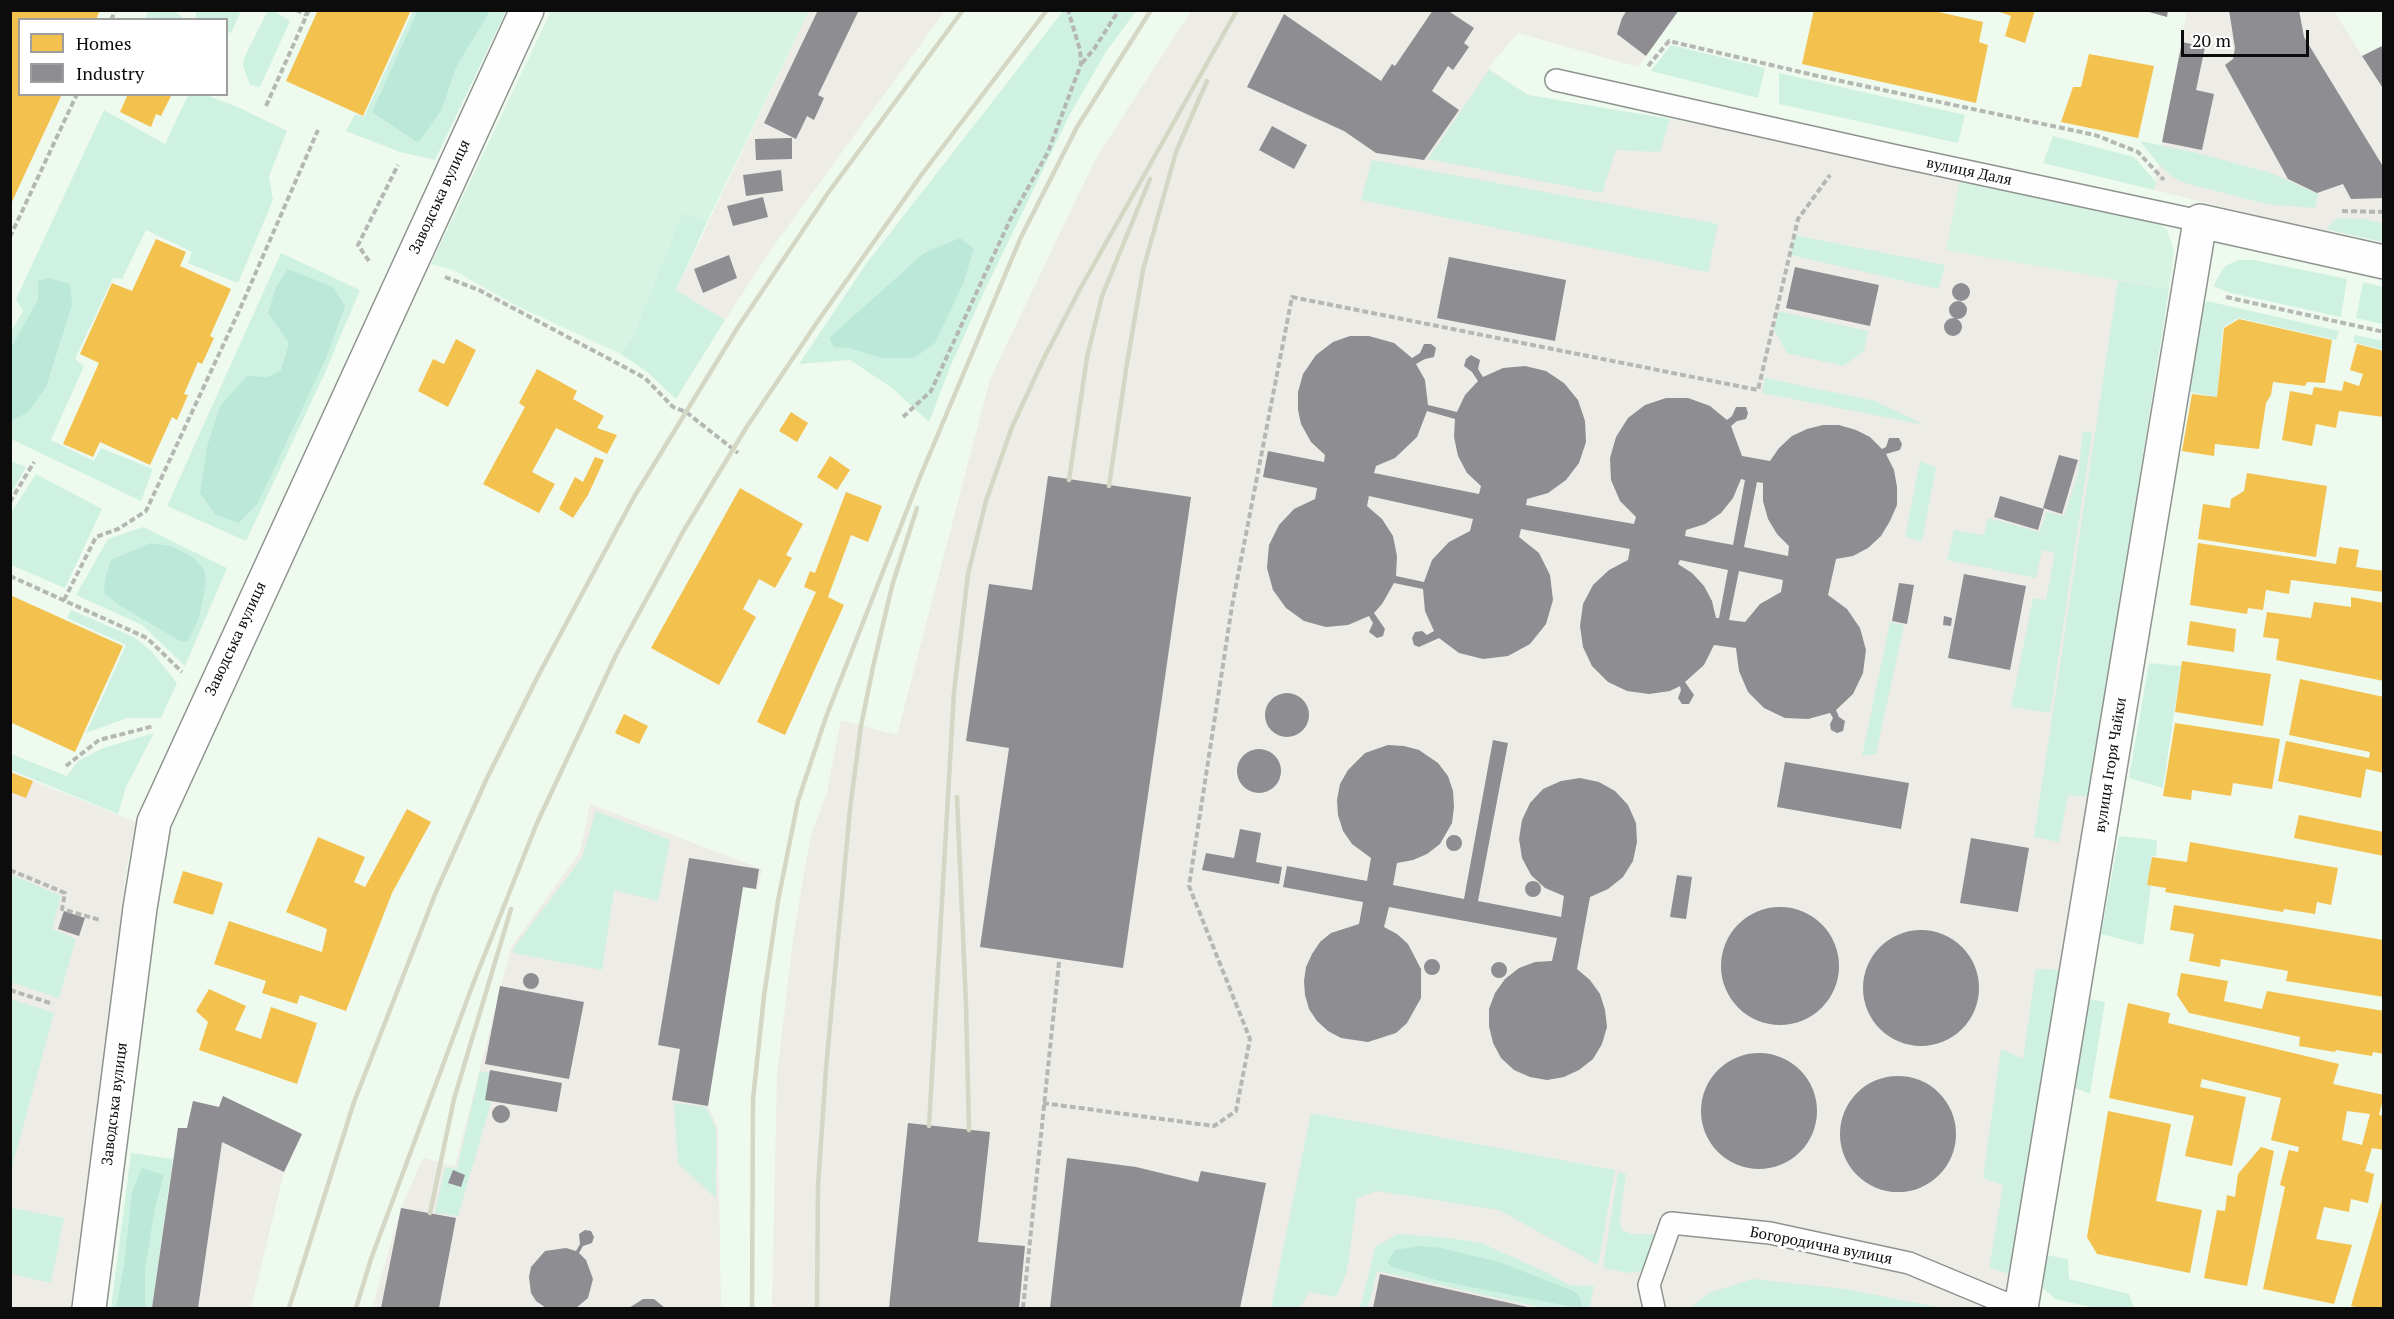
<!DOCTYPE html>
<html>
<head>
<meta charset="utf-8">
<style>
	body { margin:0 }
	#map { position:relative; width:2394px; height:1319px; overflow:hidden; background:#effaef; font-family:"PT Serif",serif }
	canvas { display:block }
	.frame { position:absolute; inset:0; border:12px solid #0c0c0c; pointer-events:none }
	.legend { position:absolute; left:18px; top:18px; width:210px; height:78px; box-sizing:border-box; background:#fff; border:2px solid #9e9e9e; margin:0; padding:8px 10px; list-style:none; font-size:18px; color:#0c0c0c }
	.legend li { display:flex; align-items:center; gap:12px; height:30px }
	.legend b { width:30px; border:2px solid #9e9e9e }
	.scale { position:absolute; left:2181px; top:30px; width:128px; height:27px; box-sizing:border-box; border:3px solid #0c0c0c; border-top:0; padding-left:8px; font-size:18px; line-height:21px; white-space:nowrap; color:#0c0c0c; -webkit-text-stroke:4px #fff; paint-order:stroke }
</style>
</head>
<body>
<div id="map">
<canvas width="2394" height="1319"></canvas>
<div class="frame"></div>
<ul class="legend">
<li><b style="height:16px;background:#f2c14e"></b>Homes</li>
<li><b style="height:16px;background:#8d8d92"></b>Industry</li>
</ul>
<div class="scale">20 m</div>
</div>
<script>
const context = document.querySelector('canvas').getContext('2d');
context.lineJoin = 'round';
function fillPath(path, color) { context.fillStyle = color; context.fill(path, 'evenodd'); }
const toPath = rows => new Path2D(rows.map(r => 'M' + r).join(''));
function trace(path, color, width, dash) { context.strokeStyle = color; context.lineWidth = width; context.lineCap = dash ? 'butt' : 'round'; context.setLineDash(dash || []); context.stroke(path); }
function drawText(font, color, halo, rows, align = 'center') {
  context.font = font + ' "PT Serif",serif'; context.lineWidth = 6; context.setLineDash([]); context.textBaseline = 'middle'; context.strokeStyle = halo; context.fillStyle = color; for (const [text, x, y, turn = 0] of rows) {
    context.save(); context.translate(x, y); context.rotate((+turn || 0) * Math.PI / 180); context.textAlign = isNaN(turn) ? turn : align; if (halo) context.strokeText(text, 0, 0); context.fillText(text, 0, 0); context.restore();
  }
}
fillPath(toPath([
	[809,11,945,11,773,247,725,320,676,291],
	[1191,11,1679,11,1638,67,1518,33,1488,68,1528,95,1670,119,1961,174,2167,230,2174,251,2169,289,2025,1192,2010,1274,2002,1308,772,1308,777,1074,793,940,803,878,811,835,827,792,841,720,897,735,990,379,1096,158],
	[2187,11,2334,11,2383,90,2383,242,2263,217,2154,190],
	[10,772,136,822,127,866,71,1308,11,1308],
	[590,804,762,869,758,890,743,887,708,1106,718,1128,721,1308,372,1308,401,1208,423,1158,455,1166,511,947,580,852],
	[223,1096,302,1134,284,1172,251,1308,152,1308,178,1128,187,1128,193,1101,218,1107]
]), '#edece6');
fillPath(toPath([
	[149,10,175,11,184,19,145,19],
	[268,10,274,11,290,21,260,87,250,85,243,66,244,58],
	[195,11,241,11,231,33,227,32,226,20,197,19],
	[413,11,506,11,435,160,400,152,346,131,355,114,364,117],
	[1063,11,1136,11,1106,52,1069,116,984,292,951,365,929,422,892,388,850,360,799,364,866,264],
	[1671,45,1765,68,1758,98,1651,71],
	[1489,70,1528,95,1670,119,1660,152,1616,150,1602,193,1428,159],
	[1779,73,1965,115,1958,143,1779,104],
	[188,95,206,95,240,108,287,131,269,176,273,200,238,283,188,263,192,252,146,230,122,279,113,278,75,359,84,366,51,440,94,461,101,448,153,469,141,501,11,439,10,334,23,311,16,299,104,110,165,144],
	[2053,136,2134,157,2156,182,2154,190,2043,163],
	[2140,141,2197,153,2271,173,2318,194,2315,208,2266,204,2185,183,2174,178,2159,165],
	[1372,160,1718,224,1708,272,1361,200],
	[683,212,707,222,676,290,725,320,676,399,647,372,621,354,633,336],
	[2337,218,2365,219,2383,224,2383,242,2326,229],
	[1794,235,1945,265,1939,289,1790,255],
	[281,253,360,290,324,375,246,541,167,506],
	[2238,260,2254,260,2347,279,2341,317,2231,293,2213,286,2225,266],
	[2118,281,2169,289,2089,797,2068,795,2059,842,2034,837],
	[2363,282,2383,287,2383,324,2356,318],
	[2207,301,2339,331,2336,340,2239,318,2223,327,2217,397,2189,392,2202,310],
	[1778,311,1868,331,1864,351,1843,366,1787,353,1774,330],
	[2355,335,2383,341,2383,350,2353,342],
	[1765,378,1875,401,1925,425,1762,393],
	[2083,431,2092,433,2050,713,2011,707,2033,598,2046,600,2055,553,2042,550,2036,578,1947,560,1954,530,1984,535,1988,518,2040,532,2046,512,2064,516,2078,474],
	[11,461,26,467,11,494,10,461],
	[1920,461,1936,467,1922,541,1905,537],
	[36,474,102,509,65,588,11,565,11,513],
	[143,527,227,568,185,666,142,625,76,595,108,539],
	[71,610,134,637,152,652,177,683,161,718,127,718,86,733,126,645,67,618],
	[1890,622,1904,625,1876,754,1862,756],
	[2149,663,2181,666,2163,788,2129,778],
	[154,733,126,787,118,814,11,770,11,754,67,776,78,761,103,748],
	[596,811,670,840,658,901,614,890,602,970,513,953,514,947,582,858],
	[2119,836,2157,840,2156,856,2152,856,2147,885,2151,886,2143,945,2101,934],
	[11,874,61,896,52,929,76,939,59,998,11,982],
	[2036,969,2060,970,2010,1274,1989,1268,2003,1185,1983,1178,2001,1049,2023,1059],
	[11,999,54,1013,11,1171,10,999],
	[2090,999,2105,1002,2090,1094,2073,1087],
	[480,1071,490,1073,485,1100,491,1103,458,1216,435,1213,445,1167,457,1169],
	[674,1103,706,1107,716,1128,716,1198,678,1164],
	[1311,1113,1615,1170,1598,1265,1499,1210,1377,1191,1357,1198,1347,1271,1336,1297,1309,1292,1300,1308,1271,1308],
	[131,1153,173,1159,152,1308,111,1308],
	[1618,1172,1626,1174,1620,1218,1622,1230,1631,1234,1660,1234,1651,1270,1629,1273,1603,1268],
	[11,1208,64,1218,51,1283,15,1275,11,1272],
	[1398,1234,1450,1238,1481,1243,1548,1273,1569,1285,1594,1286,1590,1308,1543,1308,1377,1271,1368,1308,1360,1308,1375,1247],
	[2046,1255,2068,1259,2069,1279,2129,1294,2134,1308,2095,1308,2055,1299,2043,1288],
	[1753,1279,1845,1289,1942,1308,1690,1308,1709,1293]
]), '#cff1e2');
fillPath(toPath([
	[418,10,490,11,456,67,442,109,418,143,372,112],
	[960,238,974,249,963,284,935,343,914,358,881,358,849,348,834,347,829,338,924,253],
	[288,269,333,287,345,306,326,358,258,503,239,523,216,515,200,493,207,447,220,406,247,376,268,377,281,370,289,343,268,313,276,287],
	[49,278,70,284,72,305,46,387,28,412,11,421,11,348,38,300,38,281],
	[151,543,171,546,193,557,204,569,206,582,199,618,188,641,180,641,119,605,104,593,105,579,111,560],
	[142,1168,164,1175,155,1207,145,1269,145,1308,116,1308,124,1266,132,1192],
	[1421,1246,1441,1248,1499,1262,1574,1291,1580,1298,1582,1306,1580,1307,1568,1306,1440,1281,1392,1267,1387,1262,1395,1250]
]), '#bce8d9');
fillPath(toPath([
	[551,11,809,11,707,222,683,213,633,336,621,354,517,306,453,270,431,264],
	[1961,174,2151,216,2167,230,2174,251,2169,289,1946,250]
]), '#d7f3e3');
fillPath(toPath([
	[10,10,100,10,96,20,20,20,20,94,62,94,10,206],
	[318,10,411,10,363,116,286,81],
	[1814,10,1930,10,1983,22,1979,42,1988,45,1976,103,1802,64],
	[1994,10,2035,10,2025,43,2005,36,2011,16],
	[2089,54,2154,66,2138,138,2061,122,2073,87,2081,87],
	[128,94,172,94,161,116,156,114,151,127,120,112],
	[156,239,186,252,180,266,231,289,210,336,214,338,202,364,198,362,184,394,188,395,177,420,172,417,150,465,100,442,93,457,63,444,99,363,80,354,112,283,132,291],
	[2239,319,2332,340,2325,383,2307,382,2305,386,2273,382,2271,395,2266,403,2259,449,2215,444,2214,456,2182,451,2192,394,2217,397,2224,328],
	[456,339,476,350,448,407,418,391,433,359,444,364],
	[2357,344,2384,351,2384,417,2339,411,2336,428,2316,424,2312,446,2282,440,2290,391,2312,395,2314,387,2342,391,2344,381,2359,386,2363,374,2350,370],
	[537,369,577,391,573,399,604,416,597,428,617,435,607,454,556,428,532,472,555,484,539,513,483,484,525,407,519,403],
	[791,412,808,423,797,442,779,431],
	[830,456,850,470,837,490,817,477],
	[595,457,604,460,588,495,573,518,559,509,575,477,583,482],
	[2247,473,2327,486,2316,557,2198,539,2203,504,2230,508,2231,499,2244,491],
	[740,488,803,524,786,555,792,558,775,588,759,579,743,609,756,617,719,685,651,648],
	[846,492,882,506,868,542,851,535,828,597,844,605,785,735,757,722,816,592,804,587,810,571,815,573],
	[2198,543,2336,564,2339,547,2359,550,2356,567,2384,571,2384,592,2291,580,2289,594,2266,590,2263,610,2248,608,2247,614,2190,605],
	[10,595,123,646,75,752,10,722],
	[2351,597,2384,603,2384,681,2276,660,2279,639,2263,637,2267,612,2311,618,2314,602,2351,607],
	[2190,621,2236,629,2234,652,2187,645],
	[2182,661,2271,674,2263,726,2175,712],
	[2300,679,2384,697,2384,773,2366,769,2361,798,2278,781,2286,741,2369,758,2370,752,2289,735],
	[624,714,648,726,639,744,615,733],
	[2175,723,2280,739,2272,789,2233,783,2231,796,2192,790,2191,800,2163,796],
	[10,772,33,781,26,798,10,792],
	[407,809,431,822,392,893,346,1011,300,995,297,1004,262,993,266,981,214,964,229,921,322,952,327,929,286,912,318,837,365,857,354,882,365,887],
	[2299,815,2384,832,2384,856,2294,838],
	[2190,842,2338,868,2331,905,2317,902,2315,914,2284,909,2283,912,2165,892,2166,888,2147,885,2152,857,2187,862],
	[183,871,223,883,213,915,173,903],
	[2174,905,2384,940,2384,997,2286,981,2288,971,2221,959,2220,967,2189,961,2194,934,2170,930],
	[2181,973,2228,981,2224,1001,2262,1009,2267,991,2384,1011,2384,1054,2373,1052,2372,1056,2336,1050,2335,1052,2299,1046,2300,1037,2189,1013,2177,995],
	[209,989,246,1006,235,1030,261,1039,271,1007,317,1023,297,1084,199,1050,208,1022,196,1011],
	[2128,1003,2170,1013,2168,1023,2339,1064,2333,1084,2384,1095,2379,1115,2384,1116,2384,1150,2372,1148,2365,1171,2374,1174,2368,1203,2351,1199,2349,1212,2324,1207,2316,1239,2352,1245,2334,1304,2263,1289,2285,1187,2280,1185,2289,1150,2298,1152,2299,1147,2271,1140,2281,1098,2202,1079,2200,1087,2246,1097,2232,1166,2185,1156,2194,1116,2109,1098],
	[2347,1111,2370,1114,2362,1145,2342,1140],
	[2108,1111,2171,1124,2156,1201,2202,1210,2190,1273,2097,1254,2087,1237],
	[2261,1147,2274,1151,2247,1286,2204,1278,2217,1210,2225,1211,2227,1195,2235,1197,2238,1174],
	[2384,1193,2384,1308,2360,1308,2351,1306]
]), '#f2c14e');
fillPath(toPath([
	[818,10,859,10,818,95,824,98,814,120,807,116,796,139,764,123],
	[1433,10,1447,10,1474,28,1464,43,1469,47,1453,70,1448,66,1432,91,1459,110,1424,160,1376,153,1344,131,1247,87,1284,14,1381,81,1392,64,1395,66],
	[1627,10,1679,10,1646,56,1617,34,1622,18],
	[2142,10,2168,10,2167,17],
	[2229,10,2299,10,2304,37,2384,168,2384,198,2351,199,2343,184,2317,193,2288,179,2225,65,2233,59,2235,48],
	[2182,42,2205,47,2196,90,2214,94,2202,150,2162,142],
	[2384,45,2384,90,2362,56],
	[1272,126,1307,145,1294,169,1259,150],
	[792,138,792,159,756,160,755,139],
	[781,170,783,191,746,196,743,175],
	[763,197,768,217,733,226,727,206],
	[729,255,737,278,703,293,694,269],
	[1449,257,1566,280,1555,341,1437,318],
	[1795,267,1879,285,1870,326,1786,308],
	'1952 292a9 9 0 1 1 18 0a9 9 0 1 1-18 0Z',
	'1949 310a9 9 0 1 1 18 0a9 9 0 1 1-18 0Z',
	'1944 327a9 9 0 1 1 18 0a9 9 0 1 1-18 0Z',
	[1350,336,1369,336,1394,343,1412,358,1420,353,1424,344,1431,344,1436,348,1434,357,1425,359,1416,364,1425,380,1428,405,1457,412,1465,395,1478,381,1472,372,1464,366,1466,359,1471,355,1480,360,1478,369,1483,377,1503,368,1525,366,1546,371,1564,383,1578,400,1585,421,1586,442,1579,463,1566,480,1548,493,1527,499,1526,505,1634,524,1636,517,1620,501,1611,480,1610,458,1616,437,1628,418,1645,405,1666,398,1688,398,1710,406,1727,420,1732,416,1736,407,1746,407,1748,413,1746,419,1737,421,1731,426,1742,456,1770,461,1779,448,1792,436,1807,429,1823,425,1839,425,1856,430,1870,437,1882,449,1886,447,1889,438,1899,438,1902,444,1900,450,1886,454,1894,470,1897,487,1897,505,1890,521,1881,536,1868,548,1853,556,1836,559,1828,595,1847,609,1860,628,1866,650,1863,673,1853,694,1836,710,1839,717,1845,721,1843,731,1837,733,1831,730,1830,724,1833,718,1830,713,1808,719,1785,718,1764,708,1748,692,1739,671,1736,648,1714,645,1704,665,1685,682,1694,695,1689,704,1682,704,1678,698,1681,690,1680,686,1670,691,1649,694,1627,691,1608,682,1592,666,1583,647,1580,626,1583,604,1593,585,1609,570,1628,560,1630,549,1521,529,1519,537,1539,553,1550,575,1553,600,1546,624,1530,644,1508,656,1483,659,1459,653,1439,638,1419,647,1414,645,1412,638,1415,632,1422,631,1427,635,1434,631,1425,611,1423,589,1394,583,1382,604,1374,613,1385,629,1383,636,1377,638,1369,632,1373,623,1369,616,1348,625,1326,627,1304,621,1286,608,1273,590,1267,568,1269,545,1279,525,1294,509,1315,499,1317,488,1263,477,1268,451,1324,462,1325,455,1311,442,1301,424,1298,410,1298,392,1303,374,1316,355,1333,342],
	[1427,411,1455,419,1454,437,1458,456,1467,473,1481,486,1479,494,1374,473,1376,466,1395,458,1417,437],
	[1741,479,1745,480,1733,545,1685,536,1686,530,1705,524,1721,513,1733,498],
	[1757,482,1763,483,1763,501,1768,519,1777,534,1789,546,1788,556,1744,547],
	[1369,496,1473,519,1470,531,1449,542,1432,560,1424,582,1396,576,1397,556,1393,536,1382,519,1367,506],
	[1680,560,1728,570,1719,618,1716,618,1712,601,1704,586,1692,573,1678,564],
	[1739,571,1783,580,1781,592,1760,604,1745,622,1729,620],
	[2059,455,2078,460,2062,514,2043,508],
	[1048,476,1191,497,1123,968,980,947,1009,748,966,741,989,584,1032,590],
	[2000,496,2044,509,2038,530,1994,517],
	[1964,574,2026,586,2010,670,1948,658],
	[1899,583,1914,585,1907,624,1892,621],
	[1944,616,1952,618,1951,626,1943,625],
	'1265 715a22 22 0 1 1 44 0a22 22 0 1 1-44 0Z',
	[1493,740,1508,743,1478,901,1561,917,1564,896,1545,888,1531,875,1522,858,1519,839,1522,820,1530,803,1543,789,1561,781,1580,778,1599,782,1615,791,1628,805,1636,823,1637,842,1633,861,1623,877,1608,889,1590,897,1577,969,1590,980,1600,994,1605,1010,1607,1027,1602,1044,1593,1059,1579,1070,1564,1077,1547,1080,1530,1077,1514,1070,1501,1058,1493,1043,1489,1026,1489,1009,1495,993,1505,979,1519,968,1535,962,1552,961,1557,938,1389,907,1384,927,1397,934,1408,944,1421,969,1421,998,1407,1023,1396,1033,1368,1042,1341,1038,1328,1031,1317,1021,1309,1009,1305,995,1304,981,1306,967,1312,954,1320,942,1331,933,1359,924,1363,902,1283,887,1287,866,1367,881,1371,858,1352,844,1343,831,1338,815,1337,800,1340,784,1348,770,1365,753,1388,745,1404,746,1419,750,1438,763,1448,776,1453,791,1454,807,1452,823,1440,844,1427,854,1413,860,1397,863,1393,885,1464,899],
	'1237 771a22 22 0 1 1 44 0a22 22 0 1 1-44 0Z',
	[1785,762,1909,783,1901,829,1777,807],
	[1240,829,1261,833,1256,862,1282,867,1279,884,1202,870,1206,853,1234,858],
	'1446 843a8 8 0 1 1 16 0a8 8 0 1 1-16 0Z',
	[1971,838,2029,848,2018,912,1960,903],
	[689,858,759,869,756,889,743,887,708,1106,672,1100,680,1049,658,1045],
	[1677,875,1692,877,1686,919,1670,917],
	'1525 889a8 8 0 1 1 16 0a8 8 0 1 1-16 0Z',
	'1721 966a59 59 0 1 1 118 0a59 59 0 1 1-118 0Z',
	[64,911,85,918,79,936,58,929],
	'1863 988a58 58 0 1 1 116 0a58 58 0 1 1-116 0Z',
	'1424 967a8 8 0 1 1 16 0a8 8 0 1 1-16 0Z',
	'1491 970a8 8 0 1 1 16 0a8 8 0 1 1-16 0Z',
	'523 981a8 8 0 1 1 16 0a8 8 0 1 1-16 0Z',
	[500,986,584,1002,569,1079,485,1064],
	'1701 1111a58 58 0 1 1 116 0a58 58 0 1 1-116 0Z',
	[490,1070,562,1083,557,1112,485,1100],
	'1840 1134a58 58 0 1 1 116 0a58 58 0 1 1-116 0Z',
	[223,1096,302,1134,284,1172,222,1142,198,1308,152,1308,178,1128,187,1128,193,1101,219,1107],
	'492 1114a9 9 0 1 1 18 0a9 9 0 1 1-18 0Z',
	[908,1123,990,1132,978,1242,1025,1246,1019,1308,889,1308],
	[1067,1158,1136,1167,1198,1182,1201,1171,1266,1183,1240,1308,1050,1308],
	[453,1170,465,1175,461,1187,448,1183],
	[401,1208,456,1218,439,1308,381,1308],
	[585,1230,591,1231,594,1237,592,1243,583,1246,579,1253,586,1260,593,1279,588,1298,576,1308,546,1308,536,1301,531,1293,529,1277,531,1267,545,1251,566,1248,576,1251,580,1244,579,1234],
	[1380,1274,1532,1308,1373,1308],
	[643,1299,654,1299,665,1308,629,1308]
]), '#8d8d92');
const lane = toPath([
	[1556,80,1892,155,2200,221],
	[1654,1308,1649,1285,1671,1223,1770,1233,1909,1263,2017,1308]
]);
const street = toPath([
	[89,1308,140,908,154,822,527,10],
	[2021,1308,2200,221,2384,262]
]);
trace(lane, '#8e938e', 24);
trace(street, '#8e938e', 36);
trace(toPath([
	[296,10,307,15],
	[111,20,116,10],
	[1082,63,1094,49,1119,10],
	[1648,66,1669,41,1822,77,2095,135,2138,152,2164,180],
	[266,106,309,10],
	[2342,211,2384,212],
	[10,237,77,94],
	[369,261,358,245,398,165],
	[445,277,479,290,645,378,673,407,686,412,738,453],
	[2226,297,2384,332],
	[903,417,931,391,1010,220,1048,152,1081,64,1080,50,1068,10],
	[10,502,34,462],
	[10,576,147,638,182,672],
	[64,600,96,537,118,529,146,511,239,311,318,130],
	[66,766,99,740,154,726],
	[10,870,65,893,62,909,100,920],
	[10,990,53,1004],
	[1043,1103,1214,1126,1236,1111,1250,1039,1189,886,1232,606,1292,297,1758,390,1798,219,1830,175],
	[1023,1308,1059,962]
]), '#b5b7b5', 4, [6, 3]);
trace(lane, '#fdfefd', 21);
trace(street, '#fdfefd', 33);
trace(toPath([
	[1069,480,1087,357,1102,296,1150,179],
	[1109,486,1127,363,1143,270,1176,152,1207,81],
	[957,797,966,1004,969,1130],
	[929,1126,954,692,968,574,986,501,1012,427,1044,358,1080,289,1237,10],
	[430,1213,454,1099,511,909],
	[289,1308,354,1102,436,892,487,778,538,676,634,497,738,327,828,193,963,10],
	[356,1308,371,1259,473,984,537,823,616,655,684,530,746,428,820,318,922,174,1047,10],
	[752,1308,753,1099,764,996,778,901,798,801,826,717,920,477,1021,237,1077,127,1151,10],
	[817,1308,818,1186,826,1069,850,809,861,726,873,667,892,586,917,508]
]), '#d3d7c3', 4.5);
drawText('15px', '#0c0c0c', '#fff', [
	["вулиця Даля",1969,172,12],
	["Заводська вулиця",440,197,-65],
	["Заводська вулиця",236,639,-65],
	["вулиця Ігоря Чайки",2111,765,-81],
	["Заводська вулиця",115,1104,-83],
	["Богородична вулиця",1821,1246,11]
]);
</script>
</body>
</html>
